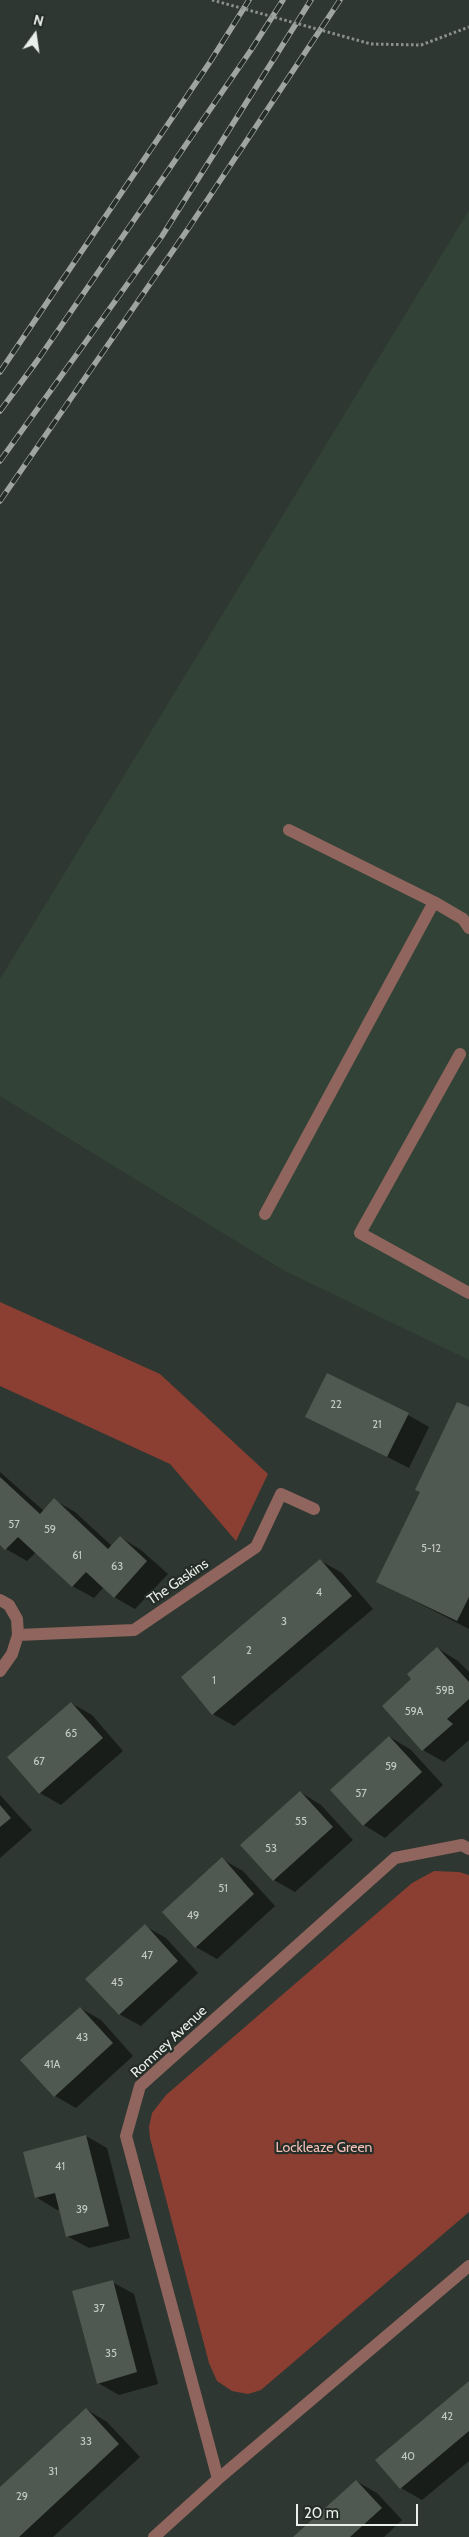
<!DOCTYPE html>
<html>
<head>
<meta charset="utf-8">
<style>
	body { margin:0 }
	#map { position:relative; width:469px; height:2537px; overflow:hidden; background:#2e3731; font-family:Cabin,sans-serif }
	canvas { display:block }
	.north { position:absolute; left:10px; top:10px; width:50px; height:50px; -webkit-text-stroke:4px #242d27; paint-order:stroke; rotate:14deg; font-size:14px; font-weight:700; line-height:20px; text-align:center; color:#e9efea }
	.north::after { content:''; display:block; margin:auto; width:18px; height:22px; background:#e9efea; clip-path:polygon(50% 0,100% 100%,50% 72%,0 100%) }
	.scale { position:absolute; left:296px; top:2504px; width:122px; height:22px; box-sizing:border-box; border:2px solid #e9efea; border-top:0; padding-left:6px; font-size:15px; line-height:18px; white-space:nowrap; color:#e9efea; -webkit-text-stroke:4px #242d27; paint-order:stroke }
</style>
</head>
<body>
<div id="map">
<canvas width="469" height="2537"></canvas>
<div class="north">N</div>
<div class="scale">20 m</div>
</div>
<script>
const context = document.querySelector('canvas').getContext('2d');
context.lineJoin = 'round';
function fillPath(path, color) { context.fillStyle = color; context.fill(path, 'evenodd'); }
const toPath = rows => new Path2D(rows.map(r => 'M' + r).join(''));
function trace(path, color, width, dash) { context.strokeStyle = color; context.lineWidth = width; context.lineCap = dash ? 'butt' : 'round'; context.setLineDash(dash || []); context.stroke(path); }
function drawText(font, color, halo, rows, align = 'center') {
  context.font = font + ' Cabin,sans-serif'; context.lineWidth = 4.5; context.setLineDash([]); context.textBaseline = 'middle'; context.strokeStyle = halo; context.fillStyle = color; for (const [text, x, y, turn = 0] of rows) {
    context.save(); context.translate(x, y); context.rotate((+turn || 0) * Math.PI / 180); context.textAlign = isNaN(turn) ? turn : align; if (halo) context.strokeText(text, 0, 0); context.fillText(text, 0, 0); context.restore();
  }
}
fillPath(toPath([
	[469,210,469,1360,283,1270,0,1096,0,979]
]), '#324236');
fillPath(toPath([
	[0,1302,160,1374,268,1474,236,1541,170,1464,0,1386],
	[434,1871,459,1872,469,1875,469,2212,261,2390,248,2394,232,2391,217,2381,209,2363,150,2138,149,2127,152,2113,166,2095,412,1883]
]), '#8a3f32');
fillPath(toPath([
	[469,1409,469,1629,378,1582],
	[408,1415,429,1427,409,1468,307,1416],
	[0,1472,44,1511,54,1500,75,1512,112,1546,120,1537,141,1550,168,1574,135,1609,114,1597,104,1587,94,1598,72,1586,36,1552,27,1561,6,1549,0,1543],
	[321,1561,342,1573,373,1609,234,1726,213,1714],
	[437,1648,458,1661,469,1672,469,1740,444,1762,423,1750],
	[71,1703,92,1715,123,1751,61,1805,40,1793],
	[390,1737,411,1750,443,1785,385,1838,364,1825],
	[300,1792,321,1805,353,1840,295,1892,274,1880],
	[0,1795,32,1830,0,1858],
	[222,1859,243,1871,275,1906,217,1959,196,1947],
	[145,1926,166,1938,198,1973,141,2026,119,2014],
	[80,2008,101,2020,133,2056,76,2108,55,2096],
	[86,2136,107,2148,130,2238,89,2248,67,2236,61,2209,57,2210,36,2197],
	[112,2282,134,2294,158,2384,119,2395,98,2383],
	[469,2383,469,2461,422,2500,401,2488],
	[86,2409,107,2422,140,2457,53,2537,0,2537,0,2489],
	[356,2481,377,2493,402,2520,384,2537,295,2537]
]), '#0007');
fillPath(toPath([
	[327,1373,409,1413,387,1457,305,1417],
	[457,1402,469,1407,469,1597,457,1621,376,1582,420,1492,415,1490],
	[0,1477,40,1514,54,1498,108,1549,120,1536,147,1561,114,1598,86,1572,72,1587,18,1537,5,1550,0,1545],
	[320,1559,352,1596,212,1715,181,1677],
	[437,1647,469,1682,469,1699,447,1719,453,1724,422,1751,382,1706,411,1679,407,1674],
	[71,1702,103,1738,39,1794,7,1757],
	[389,1736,422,1772,363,1826,330,1790],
	[300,1791,333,1827,273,1881,240,1845],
	[0,1805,11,1818,0,1827],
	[222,1857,254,1894,195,1948,162,1912],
	[145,1924,178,1961,119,2015,85,1979],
	[80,2007,113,2043,54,2097,20,2060],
	[86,2135,109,2226,66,2237,55,2193,35,2198,23,2152],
	[113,2280,137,2372,97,2384,72,2291],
	[469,2381,469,2431,400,2489,375,2460],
	[86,2408,119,2444,19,2537,0,2537,0,2487],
	[356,2480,382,2508,350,2537,293,2537]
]), '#4f5952');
trace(toPath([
	[371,44,421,45,469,27]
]), '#8b928d', 3, [2.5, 2.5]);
trace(toPath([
	[289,830,434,902,463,919,469,928],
	[460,1054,360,1233,469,1293],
	[265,1214,434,902]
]), '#8f655d', 12);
trace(toPath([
	[0,1600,9,1605,17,1619,18,1635,12,1654,0,1671],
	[18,1635,134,1630,256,1547,281,1494,314,1509],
	[218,2479,126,2136,140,2086,395,1858,462,1845,469,1849],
	[154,2537,218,2479,469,2266]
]), '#8f655d', 12);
const rail = toPath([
	[0,372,210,62,249,0],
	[0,411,37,361,251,50,283,0],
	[0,461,162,236,311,0],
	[0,501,190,226,340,0]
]);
trace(rail, '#9ea5a0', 5.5);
trace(rail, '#242d27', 4, [11]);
trace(toPath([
	[212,0,371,44]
]), '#8b928d', 3, [2.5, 2.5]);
drawText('11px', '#c2cac4', null, [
	["22",336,1405],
	["21",377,1425],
	["57",14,1525],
	["59",50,1530],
	["5-12",431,1549],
	["61",77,1556],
	["63",117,1567],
	["4",319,1593],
	["3",284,1622],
	["2",249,1651],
	["1",214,1681],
	["59B",445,1691],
	["59A",414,1712],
	["65",71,1734],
	["67",39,1762],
	["59",391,1767],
	["57",361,1794],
	["55",301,1822],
	["53",271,1849],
	["51",223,1889],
	["49",193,1916],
	["47",147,1956],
	["45",117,1983],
	["43",82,2038],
	["41A",52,2065],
	["41",60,2167],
	["39",82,2210],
	["37",99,2309],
	["35",111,2354],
	["42",447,2417],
	["33",86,2442],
	["40",408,2457],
	["31",53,2472],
	["29",22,2497]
]);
drawText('14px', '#e9efea', '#242d27', [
	["The Gaskins",178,1582,-34],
	["Romney Avenue",169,2042,-43]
]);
drawText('14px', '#f4bfb5', '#242d27', [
	["Lockleaze Green",324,2148]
]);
</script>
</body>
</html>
